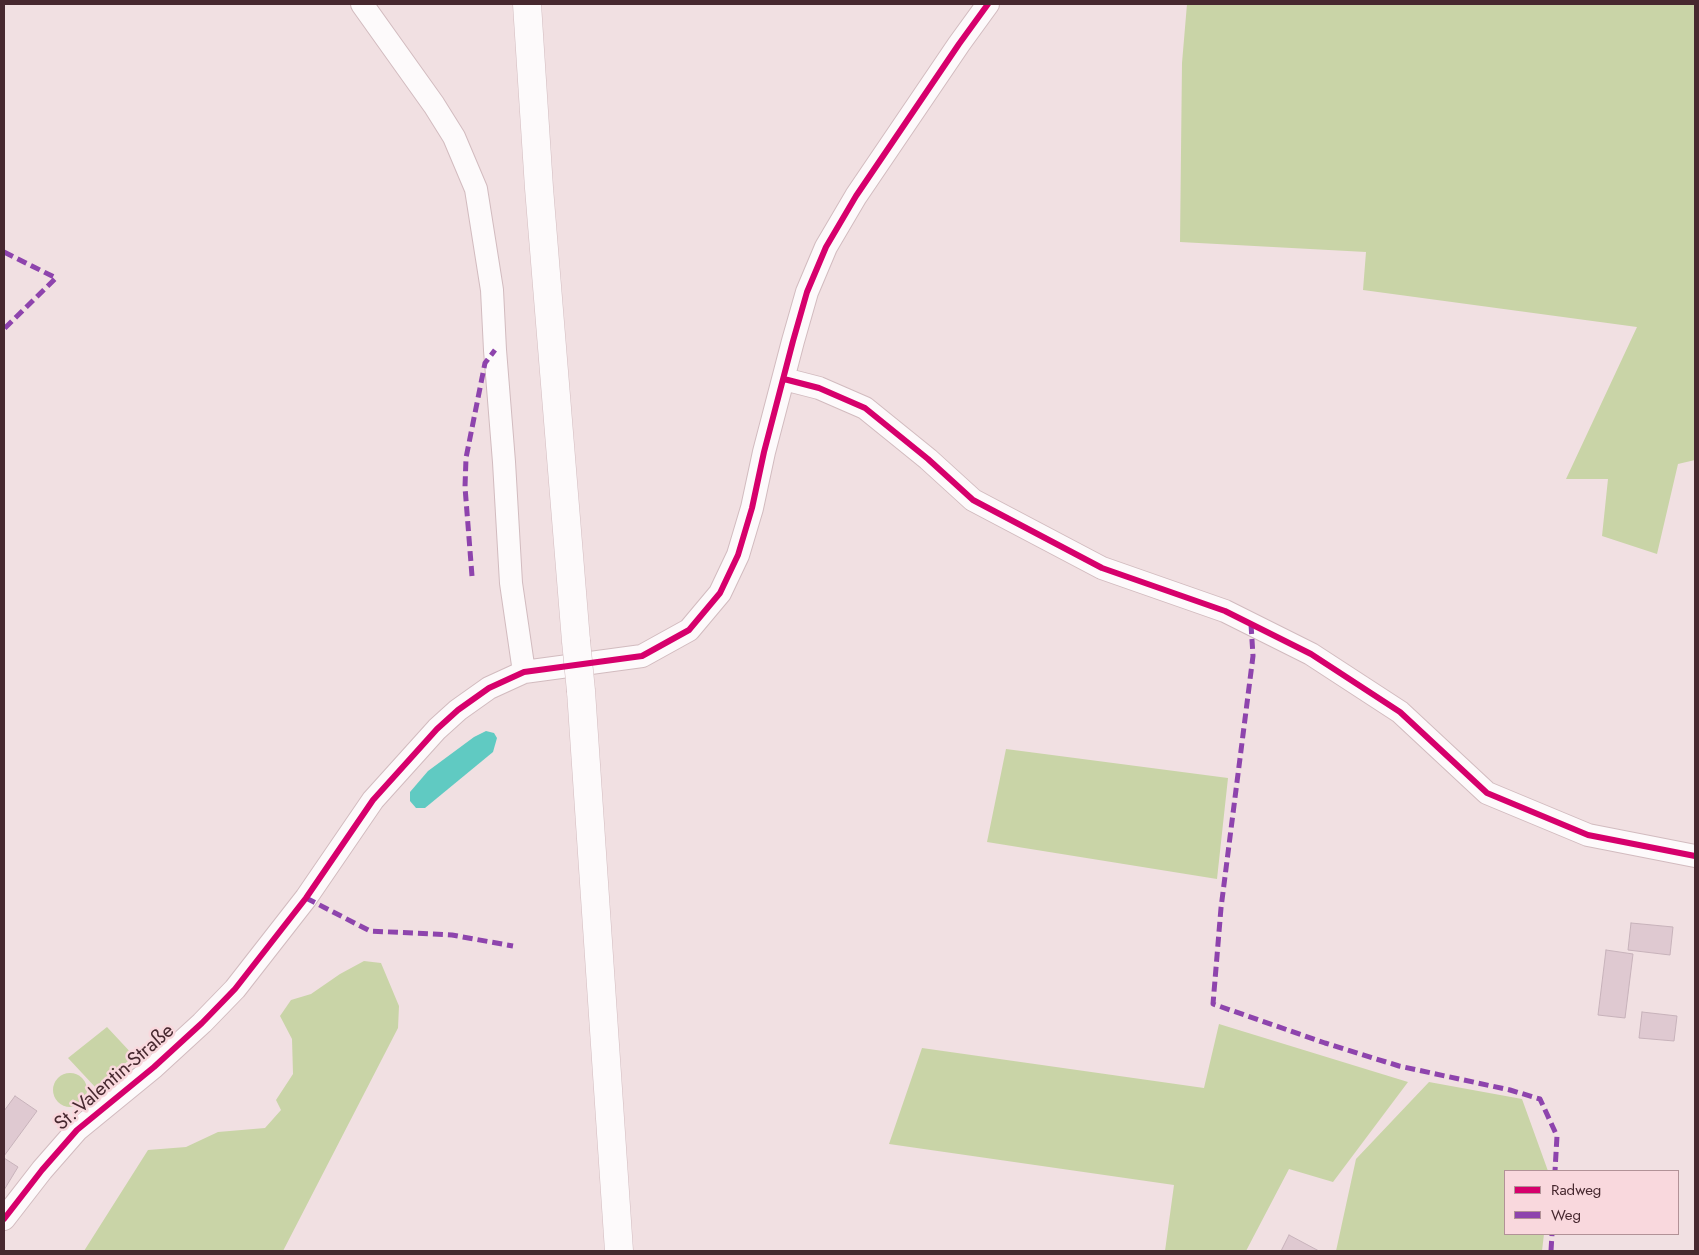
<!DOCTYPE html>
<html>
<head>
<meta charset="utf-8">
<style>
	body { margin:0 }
	#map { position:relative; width:1699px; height:1255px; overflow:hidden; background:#f1e0e2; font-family:Jost,sans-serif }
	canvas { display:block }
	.frame { position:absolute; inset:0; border:5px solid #47282f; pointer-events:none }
	.legend { position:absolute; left:1504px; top:1170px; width:175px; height:65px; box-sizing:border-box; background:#f9d8dd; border:1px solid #b29297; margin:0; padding:6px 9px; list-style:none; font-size:15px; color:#47282f }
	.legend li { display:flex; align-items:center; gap:10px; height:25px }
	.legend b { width:25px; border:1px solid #b29297 }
</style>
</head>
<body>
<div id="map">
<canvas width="1699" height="1255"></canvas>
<div class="frame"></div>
<ul class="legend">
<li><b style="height:6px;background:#d6006c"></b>Radweg</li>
<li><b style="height:6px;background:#8e44ad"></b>Weg</li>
</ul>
</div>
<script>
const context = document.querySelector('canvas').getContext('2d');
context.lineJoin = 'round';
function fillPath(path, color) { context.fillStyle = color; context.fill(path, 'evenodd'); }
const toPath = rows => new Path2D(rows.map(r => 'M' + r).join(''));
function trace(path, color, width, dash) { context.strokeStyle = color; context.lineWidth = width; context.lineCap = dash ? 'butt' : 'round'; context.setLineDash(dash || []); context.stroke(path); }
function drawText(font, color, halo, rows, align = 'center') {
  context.font = font + ' Jost,sans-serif'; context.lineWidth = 5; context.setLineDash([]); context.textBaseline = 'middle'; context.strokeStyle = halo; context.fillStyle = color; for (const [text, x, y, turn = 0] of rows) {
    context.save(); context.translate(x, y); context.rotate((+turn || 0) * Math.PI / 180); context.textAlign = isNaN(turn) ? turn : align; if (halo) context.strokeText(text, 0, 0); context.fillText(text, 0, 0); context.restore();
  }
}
fillPath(toPath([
	[1187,4,1695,4,1695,460,1678,464,1657,554,1602,536,1608,479,1566,479,1637,327,1363,290,1366,252,1180,242,1182,63],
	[1006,749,1228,778,1217,879,987,842],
	[364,961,381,963,399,1006,398,1028,283,1251,84,1251,148,1150,186,1147,218,1132,265,1128,281,1110,276,1100,293,1074,292,1039,280,1016,291,1000,311,994,340,974],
	[1219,1024,1408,1082,1333,1182,1289,1169,1246,1251,1165,1251,1174,1185,889,1144,922,1048,1204,1088],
	[107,1027,134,1056,96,1088,68,1058],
	'53 1090a17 17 0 1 1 34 0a17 17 0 1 1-34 0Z',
	[1429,1082,1522,1099,1548,1171,1505,1171,1505,1234,1544,1234,1542,1251,1336,1251,1356,1159]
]), '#c9d4a7');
fillPath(toPath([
	[486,731,494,733,497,738,493,752,425,808,416,808,410,801,410,792,428,771,474,737]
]), '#60cac2');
const building = toPath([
	[1631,923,1673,927,1670,955,1628,950,1631,923],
	[1606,950,1633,954,1625,1018,1598,1015,1606,950],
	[1642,1012,1677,1016,1674,1041,1639,1038,1642,1012],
	[15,1096,37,1111,4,1156,4,1111,15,1096],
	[4,1158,18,1167,4,1190,4,1158],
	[1289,1235,1319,1251,1281,1251,1289,1235]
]);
fillPath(building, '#dfc9d1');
trace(building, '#c7b2ba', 1);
const minor = toPath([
	[362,4,434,105,454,137,476,189,492,290,495,350,504,462,511,583,524,672],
	[784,379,819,388,865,408,928,459,973,500,1102,568,1225,611,1311,654,1400,712,1487,793,1588,835,1695,856],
	[4,1219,42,1170,77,1130,154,1067,202,1023,235,989,306,898,373,800,437,729,458,710,489,688,524,672,642,656,689,630,720,593,738,555,752,508,764,452,793,341,807,292,826,247,856,196,959,44,988,4]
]);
const major = toPath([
	[527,4,539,188,576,641],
	[581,691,619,1251]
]);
trace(minor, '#d2bbbf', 24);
trace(major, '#d2bbbf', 29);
trace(minor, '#fdfafb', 22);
trace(major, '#fdfafb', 28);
const majorBridge = toPath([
	[576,641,581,691]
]);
trace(majorBridge, '#d2bbbf', 29, []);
trace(majorBridge, '#fdfafb', 28);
trace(toPath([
	[4,252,56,278,4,329],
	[472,576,465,487,466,458,485,363,495,350],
	[1251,624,1253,656,1221,908,1213,1004,1325,1043,1399,1066,1510,1090,1540,1099,1557,1136,1555,1171],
	[306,898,370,931,452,935,513,946],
	[1551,1251,1552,1234]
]), '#8e44ad', 5, [10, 5]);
trace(toPath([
	[784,379,819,388,865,408,928,459,973,500,1102,568,1225,611,1311,654,1400,712,1487,793,1588,835,1695,856],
	[4,1219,42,1170,77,1130,154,1067,202,1023,235,989,306,898,373,800,437,729,458,710,489,688,524,672,642,656,689,630,720,593,738,555,752,508,764,452,793,341,807,292,826,247,856,196,959,44,988,4]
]), '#d6006c', 6);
drawText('20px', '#47282f', '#f9d8dd', [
	["St.-Valentin-Straße",115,1078,-41]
]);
</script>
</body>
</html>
